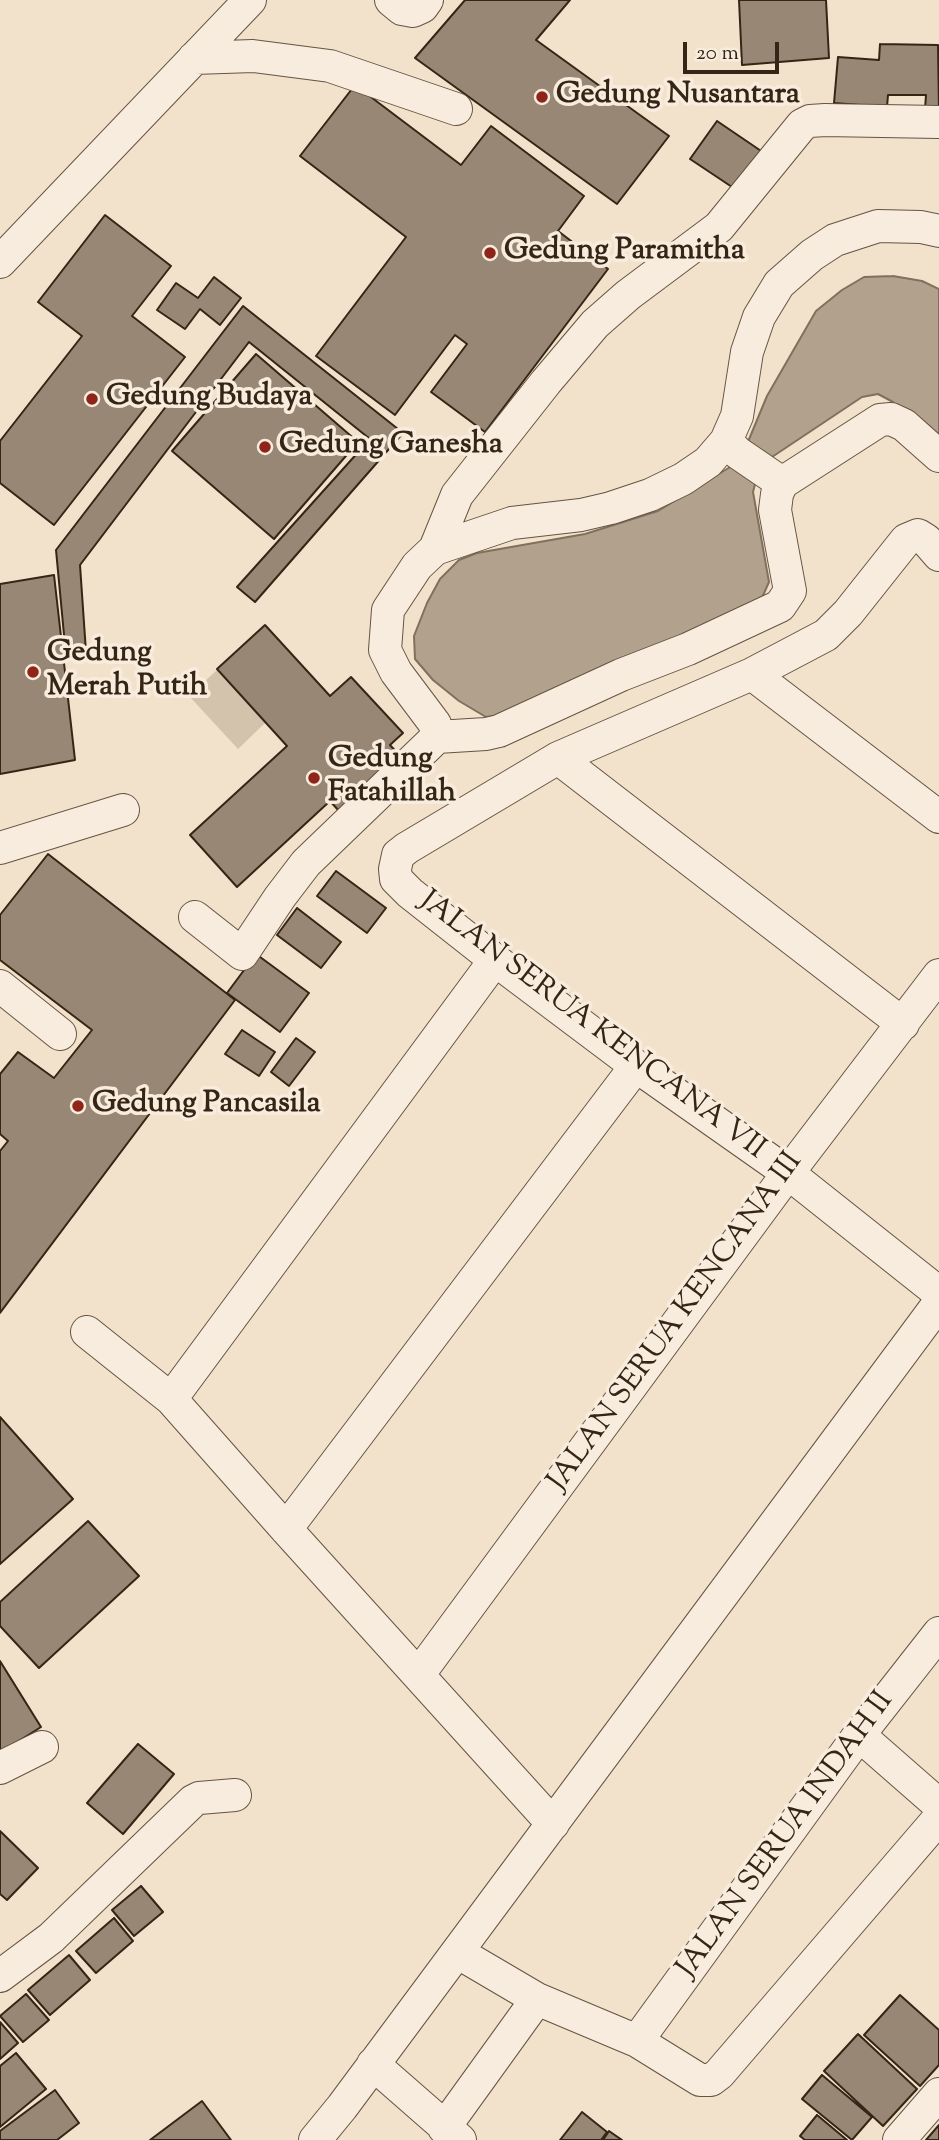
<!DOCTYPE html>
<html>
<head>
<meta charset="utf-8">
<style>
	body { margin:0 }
	#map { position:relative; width:939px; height:2140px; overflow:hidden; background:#f3e2cb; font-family:"Sorts Mill Goudy",serif }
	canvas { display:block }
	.scale { position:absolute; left:683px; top:42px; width:96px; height:32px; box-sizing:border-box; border:4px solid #352515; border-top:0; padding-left:9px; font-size:21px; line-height:24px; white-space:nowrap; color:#352515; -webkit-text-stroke:5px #f7ecdd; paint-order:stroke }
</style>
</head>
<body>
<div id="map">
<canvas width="939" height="2140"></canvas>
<div class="scale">20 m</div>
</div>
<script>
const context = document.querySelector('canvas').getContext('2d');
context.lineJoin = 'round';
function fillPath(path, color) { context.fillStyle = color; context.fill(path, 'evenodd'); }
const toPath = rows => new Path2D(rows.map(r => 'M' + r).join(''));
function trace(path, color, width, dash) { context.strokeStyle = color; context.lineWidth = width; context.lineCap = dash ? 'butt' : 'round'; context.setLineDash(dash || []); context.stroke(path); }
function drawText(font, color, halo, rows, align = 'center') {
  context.font = font + ' "Sorts Mill Goudy",serif'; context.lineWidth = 7; context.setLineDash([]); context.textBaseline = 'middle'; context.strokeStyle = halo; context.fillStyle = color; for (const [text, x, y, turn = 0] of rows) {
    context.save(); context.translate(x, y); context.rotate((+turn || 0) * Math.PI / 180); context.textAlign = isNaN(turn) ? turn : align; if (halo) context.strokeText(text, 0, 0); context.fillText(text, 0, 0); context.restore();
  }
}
fillPath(toPath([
	[217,670,265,723,238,749,189,696]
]), '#d3c2ac');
const water = toPath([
	[893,276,922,281,939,289,939,441,893,402,878,394,862,397,760,465,753,492,769,582,761,600,510,714,486,717,459,701,433,680,415,659,414,636,427,603,440,579,459,560,477,553,585,534,658,511,740,461,767,396,816,311,842,290,864,277,893,276]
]);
fillPath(water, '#b2a28d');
trace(water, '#80705d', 2);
const building = toPath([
	[465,0,570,0,536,40,669,136,617,204,415,58,465,0],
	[739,0,826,0,829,58,742,65,739,0],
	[880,44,938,45,939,111,925,109,926,95,888,95,887,107,834,103,838,57,879,60,880,44],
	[355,85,461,165,491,126,584,196,558,231,608,269,485,432,431,392,467,344,455,335,395,415,316,356,406,237,300,156,355,85],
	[717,121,767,155,741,193,690,159,717,121],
	[105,215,171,266,132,316,185,357,54,525,0,483,0,441,82,336,38,302,105,215],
	[214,277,241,298,220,325,200,309,185,329,157,310,176,283,198,298,214,277],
	[243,306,403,433,255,602,237,587,370,439,249,342,80,565,86,652,66,656,56,550,243,306],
	[256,354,358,442,274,539,172,451,256,354],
	[54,575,75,760,0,774,0,584,54,575],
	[265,625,330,696,351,677,403,733,390,745,400,756,339,811,330,801,237,887,190,835,287,746,217,669,265,625],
	[48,854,235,1000,0,1313,0,1151,8,1141,0,1134,0,1074,18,1052,54,1078,92,1030,0,960,0,915,48,854],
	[336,871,386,908,367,933,317,896,336,871],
	[297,908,341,942,321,968,277,935,297,908],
	[256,954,309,993,280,1032,227,993,256,954],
	[242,1030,275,1052,259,1076,225,1054,242,1030],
	[296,1038,315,1052,289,1086,271,1072,296,1038],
	[0,1417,73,1499,0,1564,0,1417],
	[88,1521,139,1576,39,1668,0,1626,0,1602,88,1521],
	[0,1661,41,1727,0,1753,0,1661],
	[138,1744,174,1774,123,1834,87,1803,138,1744],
	[0,1831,38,1868,7,1900,0,1894,0,1831],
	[141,1886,163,1912,134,1936,112,1910,141,1886],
	[114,1918,133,1941,96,1973,76,1951,114,1918],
	[69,1955,90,1980,50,2015,28,1990,69,1955],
	[26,1994,49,2020,23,2042,0,2016,26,1994],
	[900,1995,939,2030,939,2065,920,2086,864,2035,900,1995],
	[0,2022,18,2043,0,2059,0,2022],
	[858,2034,917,2089,883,2126,824,2071,858,2034],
	[16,2053,46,2089,0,2127,0,2066,16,2053],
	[822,2075,872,2117,852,2140,802,2099,822,2075],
	[55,2090,79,2123,57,2140,0,2140,0,2131,55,2090],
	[202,2101,231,2140,150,2140,202,2101],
	[582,2112,607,2132,601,2140,560,2140,582,2112],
	[817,2115,847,2140,805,2140,800,2136,817,2115],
	[939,2125,939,2140,926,2140,939,2125],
	[609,2131,622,2140,603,2140,609,2131]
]);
fillPath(building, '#988774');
trace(building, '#352515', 2);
const minor = toPath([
	[391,0,402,9,413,11,422,7,427,0],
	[194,58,253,56,330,66,456,109],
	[0,262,250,0],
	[726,441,738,453,782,483],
	[435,549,457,495,546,382,595,324,628,295,719,227,802,125,810,121,825,120,939,122],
	[939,555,926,540,918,535,906,540,848,613,826,635,752,674,558,758,407,848,398,855,395,869,396,879,410,893,495,960,636,1066,788,1173,939,1293],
	[752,674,939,817],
	[437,737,486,734,499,731,621,675,688,649,780,606,790,591,775,510,777,494,782,483,880,420,891,419,904,425,939,456],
	[558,758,903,1024],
	[0,848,123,810],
	[195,917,242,954,280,897,306,863,437,737,435,724,396,672,385,650,388,610,417,566,435,549,512,523,581,515,611,508,650,495,683,479,708,462,726,441,737,416,747,352,759,317,779,284,812,255,835,240,878,226,921,227,939,231],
	[0,986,60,1034],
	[87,1332,171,1399,286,1529,553,1824],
	[171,1399,495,960],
	[286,1529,636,1066],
	[419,1674,788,1173,939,975],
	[859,1735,939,1805],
	[0,1768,42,1747],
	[457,1952,537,1999,637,2041,700,2080,711,2080,719,2074,939,1818],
	[0,1976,51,1938,193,1801,199,1798,235,1795],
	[637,2041,859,1735,939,1633],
	[373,2064,460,2140],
	[444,2128,537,1999],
	[315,2140,342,2107,939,1303],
	[899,2140,939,2094]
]);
trace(minor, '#645442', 34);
trace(minor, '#f7ecdd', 32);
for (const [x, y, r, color] of [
	[542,97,7,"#8f2418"],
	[490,253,7,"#8f2418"],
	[92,399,7,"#8f2418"],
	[265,447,7,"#8f2418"],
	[33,672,7,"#8f2418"],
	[314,778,7,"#8f2418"],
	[78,1106,7,"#8f2418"]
]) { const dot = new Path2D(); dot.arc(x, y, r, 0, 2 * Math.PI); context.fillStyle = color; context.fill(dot); trace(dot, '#f7ecdd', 2.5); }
drawText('bold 30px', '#352515', '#f7ecdd', [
	["Gedung Nusantara",556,97],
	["Gedung Paramitha",504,253],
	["Gedung Budaya",106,399],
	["Gedung Ganesha",279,447],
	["Gedung",47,655],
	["Merah Putih",47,689],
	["Gedung",328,761],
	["Fatahillah",328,795],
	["Gedung Pancasila",92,1106]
], 'left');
drawText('30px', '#352515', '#f7ecdd', [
	["JALAN SERUA KENCANA VII",591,1027,37],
	["JALAN SERUA KENCANA III",677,1323,-54],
	["JALAN SERUA INDAH II",787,1836,-54]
]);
</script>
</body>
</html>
